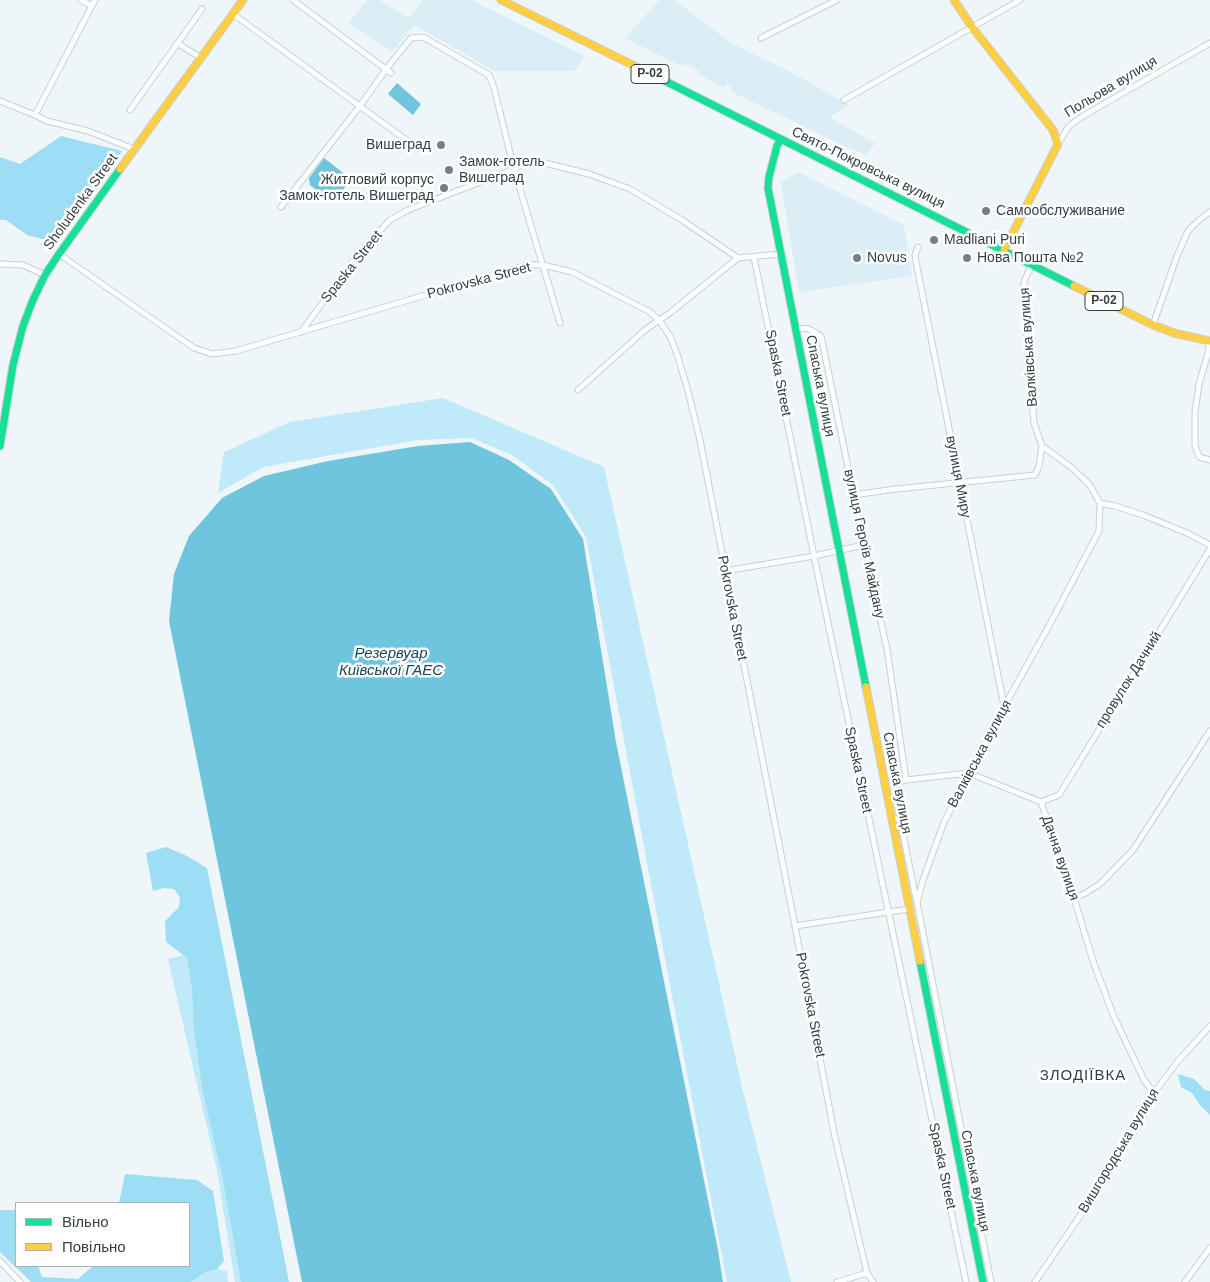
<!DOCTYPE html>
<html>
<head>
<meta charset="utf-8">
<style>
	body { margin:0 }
	#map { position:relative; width:1210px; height:1282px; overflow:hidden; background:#eef6fa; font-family:Arial,sans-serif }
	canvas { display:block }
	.legend { position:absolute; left:15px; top:1202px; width:175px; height:65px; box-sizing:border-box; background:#fff; border:1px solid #aeb2b3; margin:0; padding:6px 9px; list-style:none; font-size:15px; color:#353f42 }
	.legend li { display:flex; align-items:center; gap:10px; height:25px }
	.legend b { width:25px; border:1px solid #aeb2b3 }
</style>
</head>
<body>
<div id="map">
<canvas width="1210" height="1282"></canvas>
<ul class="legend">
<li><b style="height:6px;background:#16e098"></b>Вільно</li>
<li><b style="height:6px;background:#ffcf43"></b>Повільно</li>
</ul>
</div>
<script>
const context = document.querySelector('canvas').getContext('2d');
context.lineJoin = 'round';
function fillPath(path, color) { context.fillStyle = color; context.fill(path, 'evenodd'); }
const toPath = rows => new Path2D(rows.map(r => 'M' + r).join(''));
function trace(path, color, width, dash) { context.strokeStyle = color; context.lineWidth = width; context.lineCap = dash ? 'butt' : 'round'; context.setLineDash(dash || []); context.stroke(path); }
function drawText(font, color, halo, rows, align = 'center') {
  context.font = font + ' Arial,sans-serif'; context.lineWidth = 5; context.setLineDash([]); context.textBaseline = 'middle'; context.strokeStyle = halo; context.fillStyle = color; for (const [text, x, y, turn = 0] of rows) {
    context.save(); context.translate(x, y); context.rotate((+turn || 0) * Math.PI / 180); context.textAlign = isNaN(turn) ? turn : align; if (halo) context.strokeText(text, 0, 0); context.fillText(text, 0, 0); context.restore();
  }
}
fillPath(toPath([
	[368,0,379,0,409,18,422,0,471,0,584,56,575,71,495,71,414,25,392,52,348,23],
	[660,0,675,0,731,43,787,70,849,105,829,117,875,143,867,155,844,146,730,91,732,87,726,84,724,88,698,74,699,71,687,64,682,66,624,38],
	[798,172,904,225,912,276,799,292,781,183]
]), '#dbedf5');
fillPath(toPath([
	[443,398,604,467,742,1087,791,1282,727,1282,663,948,586,537,553,485,512,455,472,438,418,440,263,467,218,493,224,452,290,422],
	[191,953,256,1282,235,1282,217,1171,168,959],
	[217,1269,227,1271,228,1282,191,1282,205,1272]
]), '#c0e9f9');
fillPath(toPath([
	[61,136,122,151,54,242,27,235,6,220,0,220,0,157,20,164],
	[166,847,187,856,207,868,289,1282,241,1282,223,1180,202,1087,194,1028,192,989,187,958,166,942,165,921,179,907,180,897,174,889,164,888,153,891,146,853],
	[1178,1074,1194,1079,1205,1090,1210,1091,1210,1115,1200,1105,1192,1093,1181,1087],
	[125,1174,197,1180,213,1191,224,1261,217,1269,205,1272,191,1282,31,1282,0,1252,0,1210,16,1210,16,1266,38,1266,42,1277,78,1279,93,1266,189,1266,189,1203,119,1203]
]), '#9ddef4');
fillPath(toPath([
	[397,83,421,104,413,115,388,94],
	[324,158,351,179,338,197,334,200,328,199,310,185,309,178],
	[470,442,509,460,551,489,583,539,616,742,718,1250,723,1282,302,1282,169,621,174,574,189,536,222,498,264,476,328,461,418,446]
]), '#6fc4de');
const street = toPath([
	[81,0,92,6],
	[293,0,391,73],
	[233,14,409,142],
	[761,38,837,0],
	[177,43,201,58],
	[844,100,1020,0],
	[0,101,35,115,47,121,88,131,134,149],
	[130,110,202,9],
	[35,115,95,0],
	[1058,144,1069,126,1083,116,1210,43],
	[281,207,360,106,387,68,411,38,423,37,489,75,494,88,514,169,560,323],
	[918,247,915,255,916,262,1004,706],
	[59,254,194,348,212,354,236,351,527,265,543,265,572,272,650,312,659,320,670,336,677,354,688,391,700,440,795,926,834,1133,867,1273,873,1282],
	[754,257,814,556,966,1282],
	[0,264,23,265,45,275],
	[1153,325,1177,256,1188,231,1199,220,1210,212],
	[796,328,809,329,821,336,864,545,887,649,906,780],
	[301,332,359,253,390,220,408,210,514,169,523,164,541,162,589,174,630,189,682,220,738,258],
	[1209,341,1209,350,1199,384,1195,412,1195,445,1199,457,1210,460],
	[578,390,645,330,671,312,738,258,781,254],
	[853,495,896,489,1035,475,1039,466,1042,446],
	[1100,503,1115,506,1143,515,1187,533,1210,545],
	[725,571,814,556,864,545],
	[1041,802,1059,795,1210,549],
	[900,818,916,899],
	[892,820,900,818,895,788,898,782,906,780,969,773,1041,802,1074,898,1094,964,1114,1017,1144,1080,1154,1093],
	[1074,898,1084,894,1100,884,1133,850,1210,731],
	[795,926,909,909],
	[0,1261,20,1282],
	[837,1282,867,1273],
	[991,1282,917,902,923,880,944,822,1004,707,1050,624,1099,531,1100,503,1089,484,1071,467,1042,446,1034,423,1023,288,1025,279,1032,265],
	[1035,1282,1097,1191,1143,1117,1154,1093,1178,1061,1210,1026],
	[1185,1282,1210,1248]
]);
const fast = toPath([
	[657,77,1074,286],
	[781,139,777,146,769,177,768,188,866,687],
	[0,446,13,365,23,326,33,300,45,275,59,254,120,169],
	[920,961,983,1282]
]);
const slow = toPath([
	[501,0,657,77],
	[954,0,972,27,1053,130,1058,144,1004,250],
	[120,169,243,0],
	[1074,286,1153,325,1174,333,1210,341],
	[866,687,920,961]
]);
trace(street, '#c8d0d4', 7);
trace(fast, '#c8d0d4', 9);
trace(slow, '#c8d0d4', 9);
trace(street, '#fcfefe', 5);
trace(fast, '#16e098', 7);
trace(slow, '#ffcf43', 7);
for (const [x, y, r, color] of [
	[441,145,5,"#767f82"],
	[449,170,5,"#767f82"],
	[444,188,5,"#767f82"],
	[986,211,5,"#767f82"],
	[934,240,5,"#767f82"],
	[857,258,5,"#767f82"],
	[967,258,5,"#767f82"]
]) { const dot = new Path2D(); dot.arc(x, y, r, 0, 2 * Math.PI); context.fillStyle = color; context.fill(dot); trace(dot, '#fff', 2); }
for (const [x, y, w] of [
	[650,74,38],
	[1104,301,38]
]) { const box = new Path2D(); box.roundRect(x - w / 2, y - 9.5, w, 19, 4); context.fillStyle = '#fff'; context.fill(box); trace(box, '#353f42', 1); }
drawText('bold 12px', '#353f42', null, [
	["Р-02",650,74],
	["Р-02",1104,301]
]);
drawText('14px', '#353f42', '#fff', [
	["Польова вулиця",1111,87,-31],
	["Свято-Покровська вулиця",868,168,26],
	["Sholudenka Street",81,202,-54],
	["Spaska Street",352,267,-51],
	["Pokrovska Street",479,281,-15],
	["Валківська вулиця",1029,347,-94],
	["Spaska Street",778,373,79],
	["Спаська вулиця",820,386,79],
	["вулиця Миру",958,477,79],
	["вулиця Героїв Майдану",864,544,78],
	["Pokrovska Street",732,608,79],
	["провулок Дачний",1129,680,-58],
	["Валківська вулиця",980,754,-62],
	["Spaska Street",858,770,78],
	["Спаська вулиця",897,783,79],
	["Дачна вулиця",1060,858,71],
	["Pokrovska Street",810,1005,79],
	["Вишгородська вулиця",1119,1151,-59],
	["Spaska Street",942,1166,78],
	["Спаська вулиця",975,1181,79]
]);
drawText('14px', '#353f42', '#fff', [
	["Вишеград",431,145,"right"],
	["Замок-готель",459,162],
	["Вишеград",459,178],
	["Житловий корпус",434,180,"right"],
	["Замок-готель Вишеград",434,196,"right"],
	["Самообслуживание",996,211],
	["Madliani Puri",944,240],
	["Novus",867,258],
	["Нова Пошта №2",977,258]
], 'left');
drawText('italic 15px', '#164656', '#fff', [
	["Резервуар",391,654],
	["Київської ГАЕС",391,671]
]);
context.letterSpacing = '1px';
drawText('15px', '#353f42', '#fff', [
	["ЗЛОДІЇВКА",1083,1076]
]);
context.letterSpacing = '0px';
</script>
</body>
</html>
